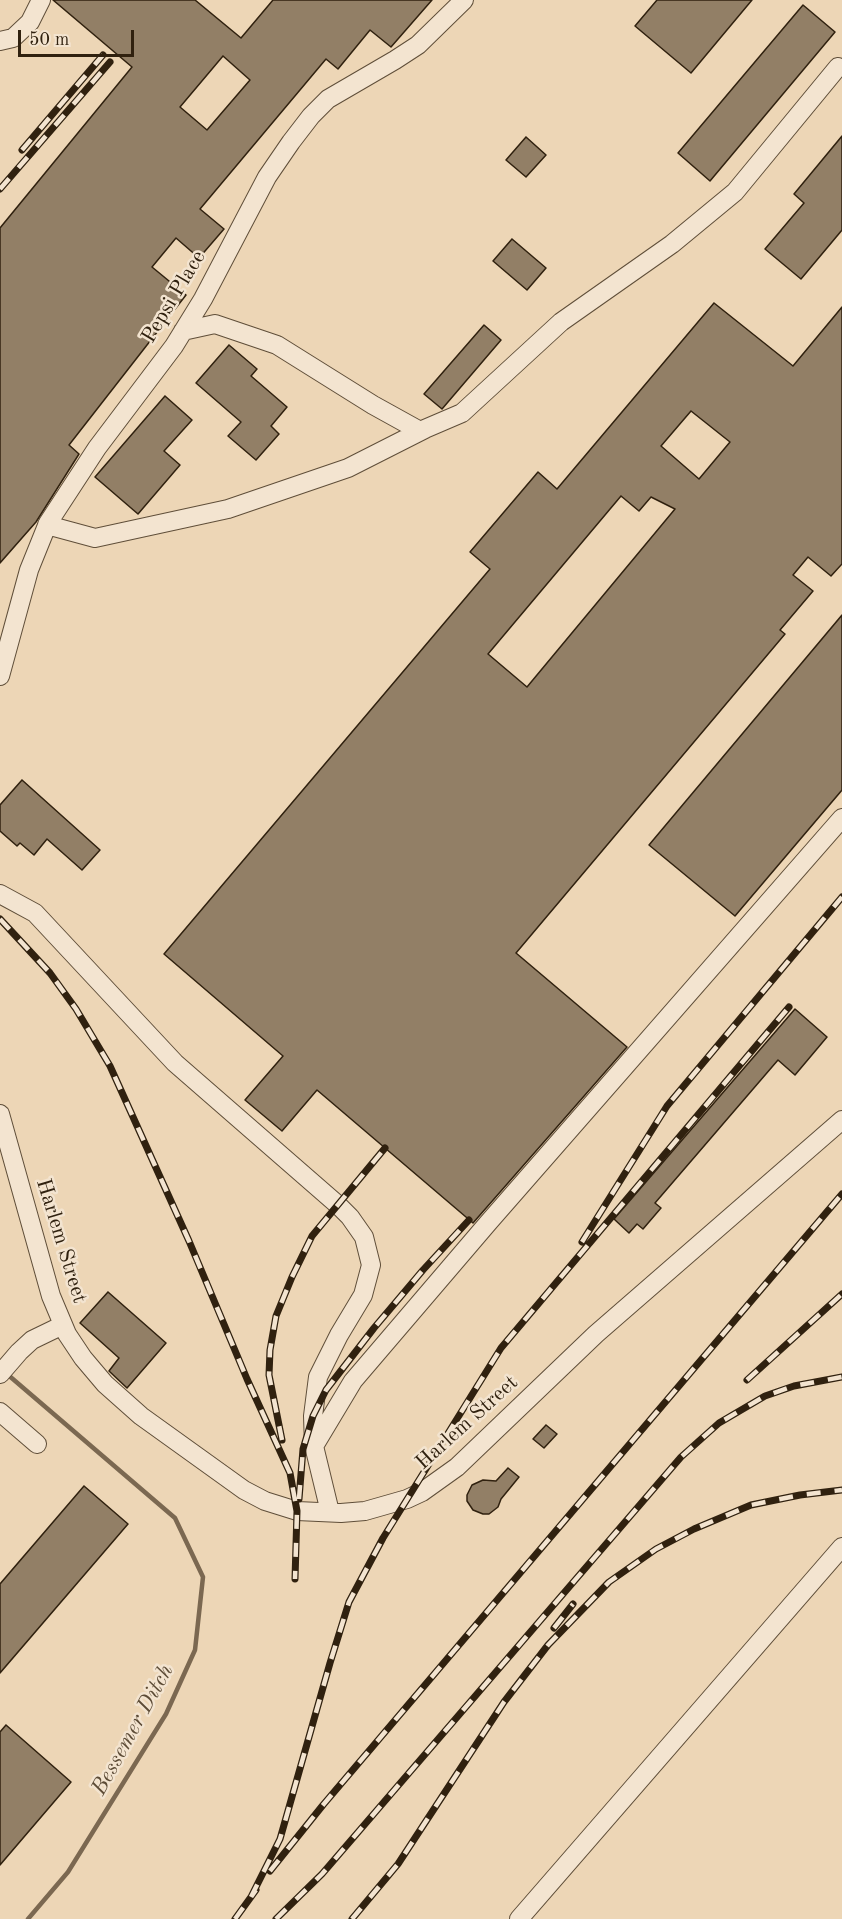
<!DOCTYPE html>
<html>
<head>
<meta charset="utf-8">
<style>
	body { margin:0 }
	#map { position:relative; width:842px; height:1919px; overflow:hidden; background:#edd6b6; font-family:"Old Standard TT",serif }
	canvas { display:block }
	.scale { position:absolute; left:18px; top:30px; width:116px; height:27px; box-sizing:border-box; border:3px solid #30210f; border-top:0; padding-left:8px; font-size:18px; line-height:21px; white-space:nowrap; color:#30210f; -webkit-text-stroke:4px #f3e4d0; paint-order:stroke }
</style>
</head>
<body>
<div id="map">
<canvas width="842" height="1919"></canvas>
<div class="scale">50 m</div>
</div>
<script>
const context = document.querySelector('canvas').getContext('2d');
context.lineJoin = 'round';
const toPath = rows => new Path2D(rows.map(r => 'M' + r).join(''));
function trace(path, color, width, dash) { context.strokeStyle = color; context.lineWidth = width; context.lineCap = dash ? 'butt' : 'round'; context.setLineDash(dash || []); context.stroke(path); }
function fillPath(path, color) { context.fillStyle = color; context.fill(path, 'evenodd'); }
function drawText(font, color, halo, rows, align = 'center') {
  context.font = font + ' "Old Standard TT",serif'; context.lineWidth = 5; context.setLineDash([]); context.textBaseline = 'middle'; context.strokeStyle = halo; context.fillStyle = color; for (const [text, x, y, turn = 0] of rows) {
    context.save(); context.translate(x, y); context.rotate((+turn || 0) * Math.PI / 180); context.textAlign = isNaN(turn) ? turn : align; if (halo) context.strokeText(text, 0, 0); context.fillText(text, 0, 0); context.restore();
  }
}
trace(toPath([
	[7,1374,175,1518,203,1577,195,1650,166,1714,68,1872,28,1919]
]), '#7b6851', 4.5);
const building = toPath([
	[53,0,195,0,241,38,273,0,432,0,391,47,370,30,338,69,326,59,200,209,224,229,199,258,176,238,152,267,186,295,69,445,79,454,36,522,0,563,0,228,132,67,53,0],
	[223,56,250,80,207,130,180,107,223,56],
	[657,0,752,0,691,73,635,26,657,0],
	[803,5,835,32,710,181,678,153,803,5],
	[842,136,842,230,801,279,765,249,804,203,794,194,842,136],
	[526,137,546,155,526,177,506,160,526,137],
	[512,239,546,268,527,290,493,261,512,239],
	[714,303,793,366,842,307,842,564,831,576,808,557,793,575,813,591,780,630,785,634,516,953,627,1047,473,1223,317,1090,282,1131,245,1100,283,1056,164,954,490,569,470,552,538,472,557,489,714,303],
	[691,411,730,442,699,479,661,446,691,411],
	[621,496,639,511,651,497,675,509,527,687,488,654,621,496],
	[484,325,501,340,442,409,424,394,484,325],
	[229,345,257,369,251,376,287,407,271,426,279,434,256,460,228,436,241,422,196,383,229,345],
	[165,396,192,420,164,451,180,465,138,514,95,477,165,396],
	[842,615,842,790,735,916,649,845,842,615],
	[22,780,100,850,82,870,47,839,34,855,20,843,17,846,0,831,0,805,22,780],
	[795,1009,827,1037,795,1075,778,1060,655,1203,661,1208,643,1229,637,1224,629,1233,614,1219,795,1009],
	[108,1292,166,1343,127,1388,109,1371,119,1358,80,1323,108,1292],
	[546,1425,557,1434,544,1448,533,1439,546,1425],
	[508,1468,519,1477,501,1499,498,1507,489,1514,483,1514,473,1510,467,1501,467,1495,472,1485,483,1480,496,1481,508,1468],
	[84,1486,128,1524,0,1673,0,1584,84,1486],
	[6,1725,71,1782,0,1865,0,1732,6,1725]
]);
fillPath(building, '#927f66');
trace(building, '#30210f', 1.5);
const minor = toPath([
	[0,41,13,38,30,22,41,0],
	[183,331,215,324,277,345,373,405,420,431,462,413,561,322,672,244,735,192,838,67],
	[47,525,95,538,228,509,348,468,425,429],
	[0,676,29,570,48,523,97,448,174,346,203,299,267,177,291,142,311,116,328,99,395,60,418,45,464,0],
	[0,894,35,913,175,1063,338,1205,350,1217,364,1237,371,1265,363,1295,339,1335,318,1377,313,1416,314,1446,330,1512],
	[0,1114,51,1296,67,1334,83,1358,105,1384,141,1416,244,1490,265,1501,297,1511,341,1513,365,1511,407,1499,422,1492,457,1467,596,1334,842,1120],
	[0,1374,19,1352,32,1340,63,1325],
	[0,1412,37,1444],
	[314,1446,353,1381,488,1223,842,818],
	[519,1919,842,1547]
]);
trace(minor, '#5f4e39', 20);
trace(minor, '#f3e4d0', 18);
const rail = toPath([
	[22,150,103,55],
	[0,189,110,62],
	[0,919,50,973,76,1009,110,1066,189,1241,247,1379,290,1473,297,1511,295,1579],
	[582,1242,667,1106,842,897],
	[747,1380,842,1294],
	[282,1440,269,1375,270,1350,276,1316,292,1277,312,1236,385,1148],
	[299,1499,303,1449,313,1416,326,1390,374,1328,423,1270,469,1220],
	[554,1628,573,1604],
	[270,1871,323,1805,842,1194],
	[251,1897,280,1839,330,1663,349,1602,383,1538,501,1348,789,1007],
	[235,1919,256,1890],
	[276,1919,322,1874,681,1457,719,1423,765,1396,794,1386,842,1377],
	[352,1919,398,1864,504,1702,548,1645,609,1582,656,1549,694,1529,751,1505,800,1495,842,1490]
]);
trace(rail, '#30210f', 7);
trace(rail, '#f3e4d0', 4.5, [14]);
drawText('21px', '#30210f', '#f3e4d0', [
	["Pepsi Place",174,297,-59],
	["Harlem Street",61,1241,73],
	["Harlem Street",467,1423,-42]
]);
drawText('italic 22px', '#5c4b36', '#f3e4d0', [
	["Bessemer Ditch",133,1730,-61]
]);
</script>
</body>
</html>
